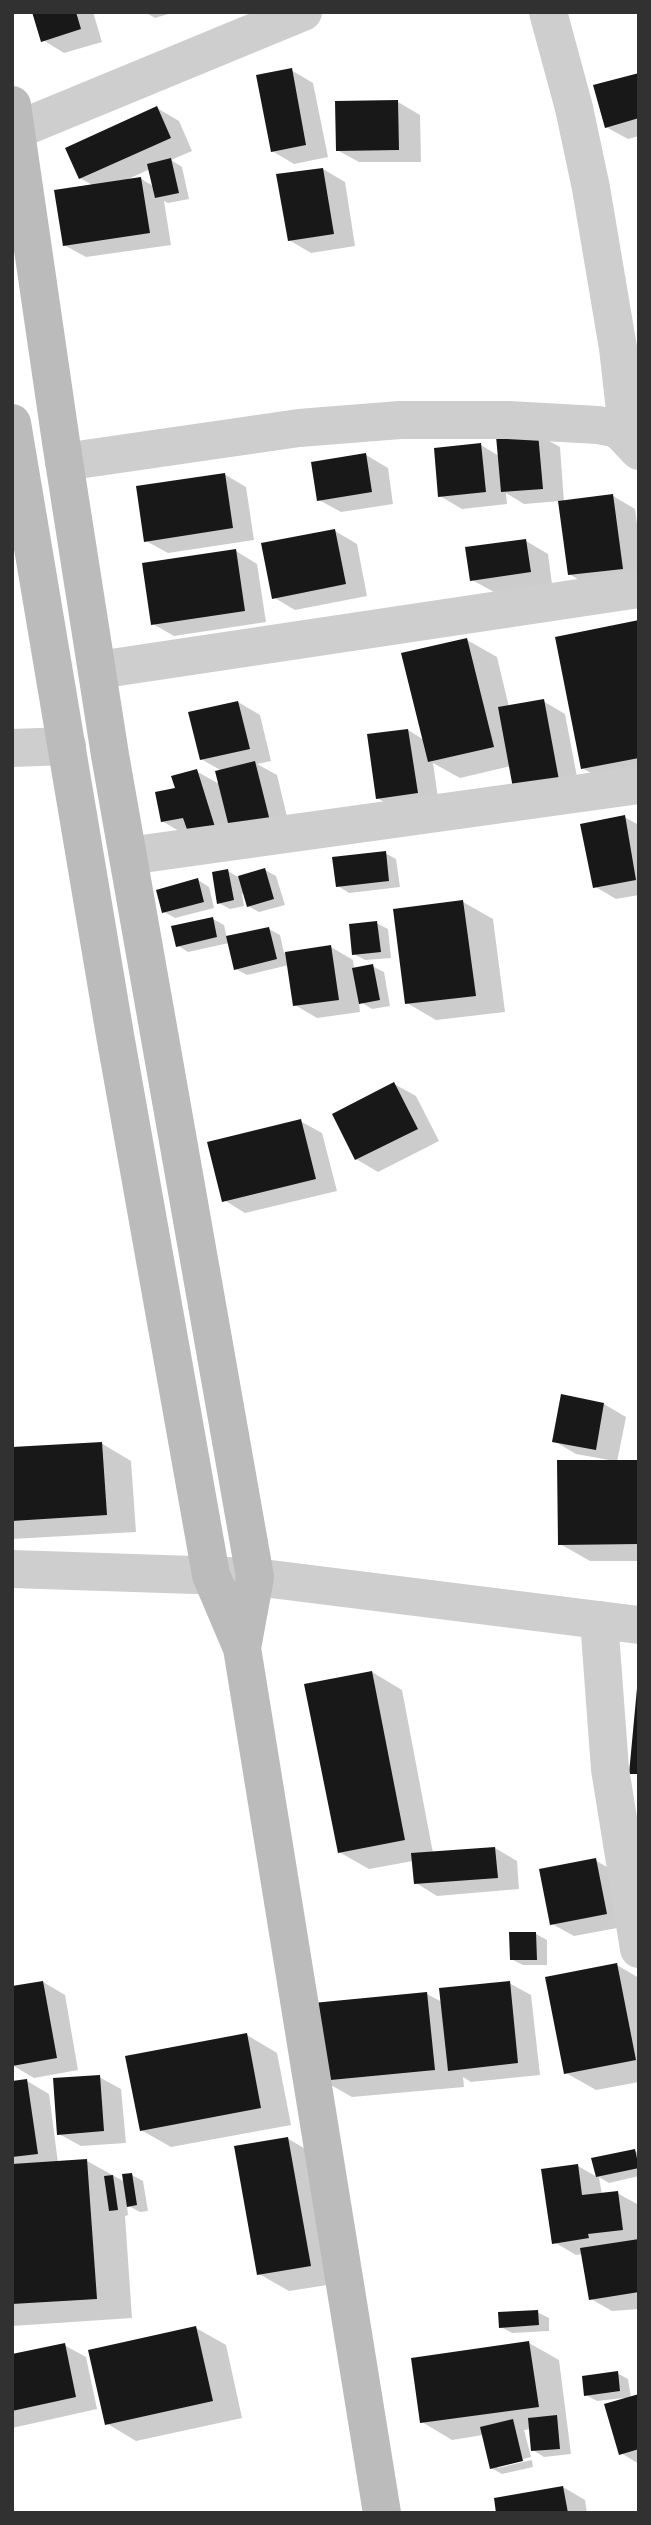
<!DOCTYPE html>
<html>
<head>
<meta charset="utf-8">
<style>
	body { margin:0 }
	#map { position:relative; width:651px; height:2525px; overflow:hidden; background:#fff; font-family:"Fira Sans",sans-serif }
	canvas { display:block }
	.frame { position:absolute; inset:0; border:14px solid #313131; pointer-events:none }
</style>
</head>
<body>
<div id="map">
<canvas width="651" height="2525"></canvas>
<div class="frame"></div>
</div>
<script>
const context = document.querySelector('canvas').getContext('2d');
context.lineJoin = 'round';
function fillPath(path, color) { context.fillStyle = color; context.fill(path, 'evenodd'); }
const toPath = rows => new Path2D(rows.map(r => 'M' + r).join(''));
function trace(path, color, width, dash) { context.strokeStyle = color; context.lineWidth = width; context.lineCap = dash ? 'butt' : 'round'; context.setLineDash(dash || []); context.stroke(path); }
fillPath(toPath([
	[34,12,93,12,102,42,64,53,43,40],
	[145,12,175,12,155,18],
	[291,70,313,83,328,157,294,164,272,151],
	[639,74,639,136,628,139,606,127],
	[398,102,420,115,421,162,359,162,337,150],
	[157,108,179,121,192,151,171,160,182,167,189,199,168,203,164,201,171,245,86,257,64,245,94,186,80,178],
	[150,169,155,187,141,179,124,181],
	[323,169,345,182,355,246,311,253,289,240],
	[538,435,560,447,564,502,613,496,635,509,639,539,639,581,591,587,569,574,560,501,524,504,506,493,507,504,462,509,440,496,481,445,499,456],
	[366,455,388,468,393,504,341,512,319,500],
	[224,474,246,487,254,540,168,553,146,541],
	[335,531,357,544,367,596,295,610,273,597],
	[526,541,548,554,552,584,494,592,472,580],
	[236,551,257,564,266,622,174,636,153,624],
	[639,622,639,780,612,785,582,768],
	[467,640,497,657,509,707,543,701,565,714,582,803,511,766,460,778,433,763,439,805,399,810,377,798,408,730,424,740],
	[238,702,260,715,271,761,257,764,277,775,291,833,184,834,162,821,177,789,196,771,221,785,222,771,201,759],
	[624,817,639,825,639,818,639,895,616,899,594,886],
	[385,853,396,859,400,887,349,893,338,886],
	[265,870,276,876,285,905,259,912,248,906,245,893,242,894,244,906,230,909,219,903,228,871,238,877],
	[198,880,209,887,214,908,175,918,164,912],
	[463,902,493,919,505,1012,436,1020,407,1003],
	[213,919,224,925,227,938,269,929,280,935,284,953,331,947,353,960,354,969,372,966,384,972,390,1006,372,1009,359,1001,360,1012,317,1018,295,1005,289,965,247,975,236,969,229,943,188,952,177,945],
	[376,923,388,929,391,958,365,960,354,954],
	[394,1084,416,1096,439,1141,378,1172,356,1159],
	[300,1121,322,1133,337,1191,245,1213,224,1200],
	[562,1396,604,1404,626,1417,617,1462,639,1461,639,1561,590,1561,560,1544,609,1460,576,1454,554,1441],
	[101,1443,131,1461,136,1532,12,1539,12,1449],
	[372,1672,402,1690,433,1853,495,1848,517,1861,519,1889,437,1896,416,1883,413,1861,369,1869,339,1852],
	[595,1860,617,1873,628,1926,574,1936,552,1924],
	[536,1934,547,1940,547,1965,523,1965,511,1959],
	[617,1965,639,1978,639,2082,596,2090,566,2073],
	[43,1982,65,1995,78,2070,34,2078,12,2065],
	[509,1983,531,1995,540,2075,471,2082,463,2077,464,2087,352,2097,322,2080,427,1994,442,2002],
	[247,2035,277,2053,291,2125,171,2147,141,2130],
	[99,2077,121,2089,126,2143,81,2146,59,2134],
	[27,2081,49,2094,58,2163,87,2161,125,2182,132,2175,143,2181,148,2211,140,2212,127,2205,128,2215,125,2216,132,2318,12,2326,12,2083],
	[287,2138,317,2156,340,2283,289,2291,259,2274],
	[635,2151,639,2153,639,2176,609,2183,599,2177,602,2195,617,2193,639,2205,639,2309,612,2311,591,2299,583,2254,576,2255,554,2242,578,2166,597,2177,593,2160],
	[537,2312,549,2318,549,2331,512,2333,501,2327],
	[196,2328,226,2345,242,2418,136,2441,106,2423],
	[529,2343,559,2360,571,2454,544,2457,533,2450,531,2429,524,2430,531,2457,498,2465,498,2468,532,2460,533,2467,502,2474,491,2468,483,2435,452,2440,422,2422],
	[64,2345,86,2357,97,2409,12,2428,12,2356],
	[617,2373,628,2379,631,2398,639,2396,639,2464,621,2453,624,2398,597,2401,586,2395],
	[563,2487,585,2500,587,2513,498,2513]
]), '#0003');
fillPath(toPath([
	[32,12,76,12,81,29,41,42],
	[292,68,306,145,271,152,256,75],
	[639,73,639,118,605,128,593,85],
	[398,100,399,150,336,151,335,101],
	[157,106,171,138,79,179,65,148],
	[171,158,179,193,155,198,147,164],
	[323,168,334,234,288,241,276,174],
	[141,177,150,233,63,246,54,190],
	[538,433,543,489,501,492,496,436],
	[481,443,486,492,438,497,434,448],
	[366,453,372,492,317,501,311,462],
	[225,473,233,528,144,542,136,486],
	[613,494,623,569,568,575,558,501],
	[335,529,346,584,272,599,261,543],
	[526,539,531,572,470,581,465,547],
	[236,549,245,611,151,625,142,563],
	[639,620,639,758,581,769,555,637],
	[467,638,494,747,428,762,401,653],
	[544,699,561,791,515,799,498,707],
	[238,701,250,749,200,760,188,712],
	[408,729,418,793,376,799,367,734],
	[255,761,270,821,230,831,215,771],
	[197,769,215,827,189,835,183,818,161,822,155,792,175,788,171,776],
	[625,815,636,880,593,888,580,824],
	[386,851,389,881,336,887,332,857],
	[265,868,274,899,247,907,238,876],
	[228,869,234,900,217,904,212,872],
	[198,878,204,902,162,913,156,890],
	[463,900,476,996,405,1004,393,909],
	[213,917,217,937,176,947,171,926],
	[377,921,381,952,352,955,349,924],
	[269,927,277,959,234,970,226,936],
	[331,945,339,1000,293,1006,285,952],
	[373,964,380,1000,359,1004,352,968],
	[394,1082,418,1129,355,1160,332,1114],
	[301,1119,316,1179,222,1202,207,1142],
	[561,1394,604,1403,596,1450,552,1442],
	[102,1442,107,1515,12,1521,12,1447],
	[557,1460,639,1460,639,1544,558,1545],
	[372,1671,405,1840,338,1853,304,1684],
	[637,1688,639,1688,639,1774,629,1774],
	[495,1847,498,1878,414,1884,411,1853],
	[596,1858,607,1914,550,1925,539,1869],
	[509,1932,536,1932,537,1960,510,1960],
	[617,1963,636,2060,564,2074,545,1977],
	[43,1981,57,2058,12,2066,12,1986],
	[510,1981,518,2063,448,2071,439,1988],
	[427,1992,435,2070,320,2081,313,2003],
	[247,2033,261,2108,140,2131,125,2056],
	[100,2075,104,2131,57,2135,53,2078],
	[27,2079,38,2154,12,2157,12,2081],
	[288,2137,311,2266,257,2275,234,2146],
	[635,2149,639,2168,596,2177,591,2158],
	[87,2159,97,2299,12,2304,12,2164],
	[578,2164,582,2195,618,2191,623,2230,588,2234,589,2238,552,2244,541,2169],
	[132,2173,137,2205,127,2207,122,2174],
	[113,2175,118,2210,109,2211,104,2176],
	[639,2239,639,2292,589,2300,580,2248],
	[538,2310,539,2325,499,2328,498,2312],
	[196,2326,213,2401,105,2425,88,2350],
	[529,2341,539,2407,420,2423,411,2358],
	[65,2343,76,2397,12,2411,12,2354],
	[618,2371,620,2391,584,2396,582,2376],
	[639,2394,639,2449,619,2455,604,2404],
	[557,2415,560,2449,531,2451,528,2418],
	[513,2419,523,2461,490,2469,480,2427],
	[563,2486,568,2513,496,2513,494,2498]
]), '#181818');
trace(toPath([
	[548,12,574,108,591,188,618,348,628,437],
	[12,134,17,130,303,12],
	[64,462,299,428,400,420,508,420,598,425,614,428,622,433,639,451],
	[98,670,639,589],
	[12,748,67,746],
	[128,856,639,785],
	[599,1620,610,1769,639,1949]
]), '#cecece', 38);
trace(toPath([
	[12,1569,255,1577,639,1625]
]), '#cecece', 38);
trace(toPath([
	[12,105,61,442,110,755,255,1577,242,1648],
	[12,423,115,1035,211,1575,242,1648,382,2513]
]), '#bbb', 38);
</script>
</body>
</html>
